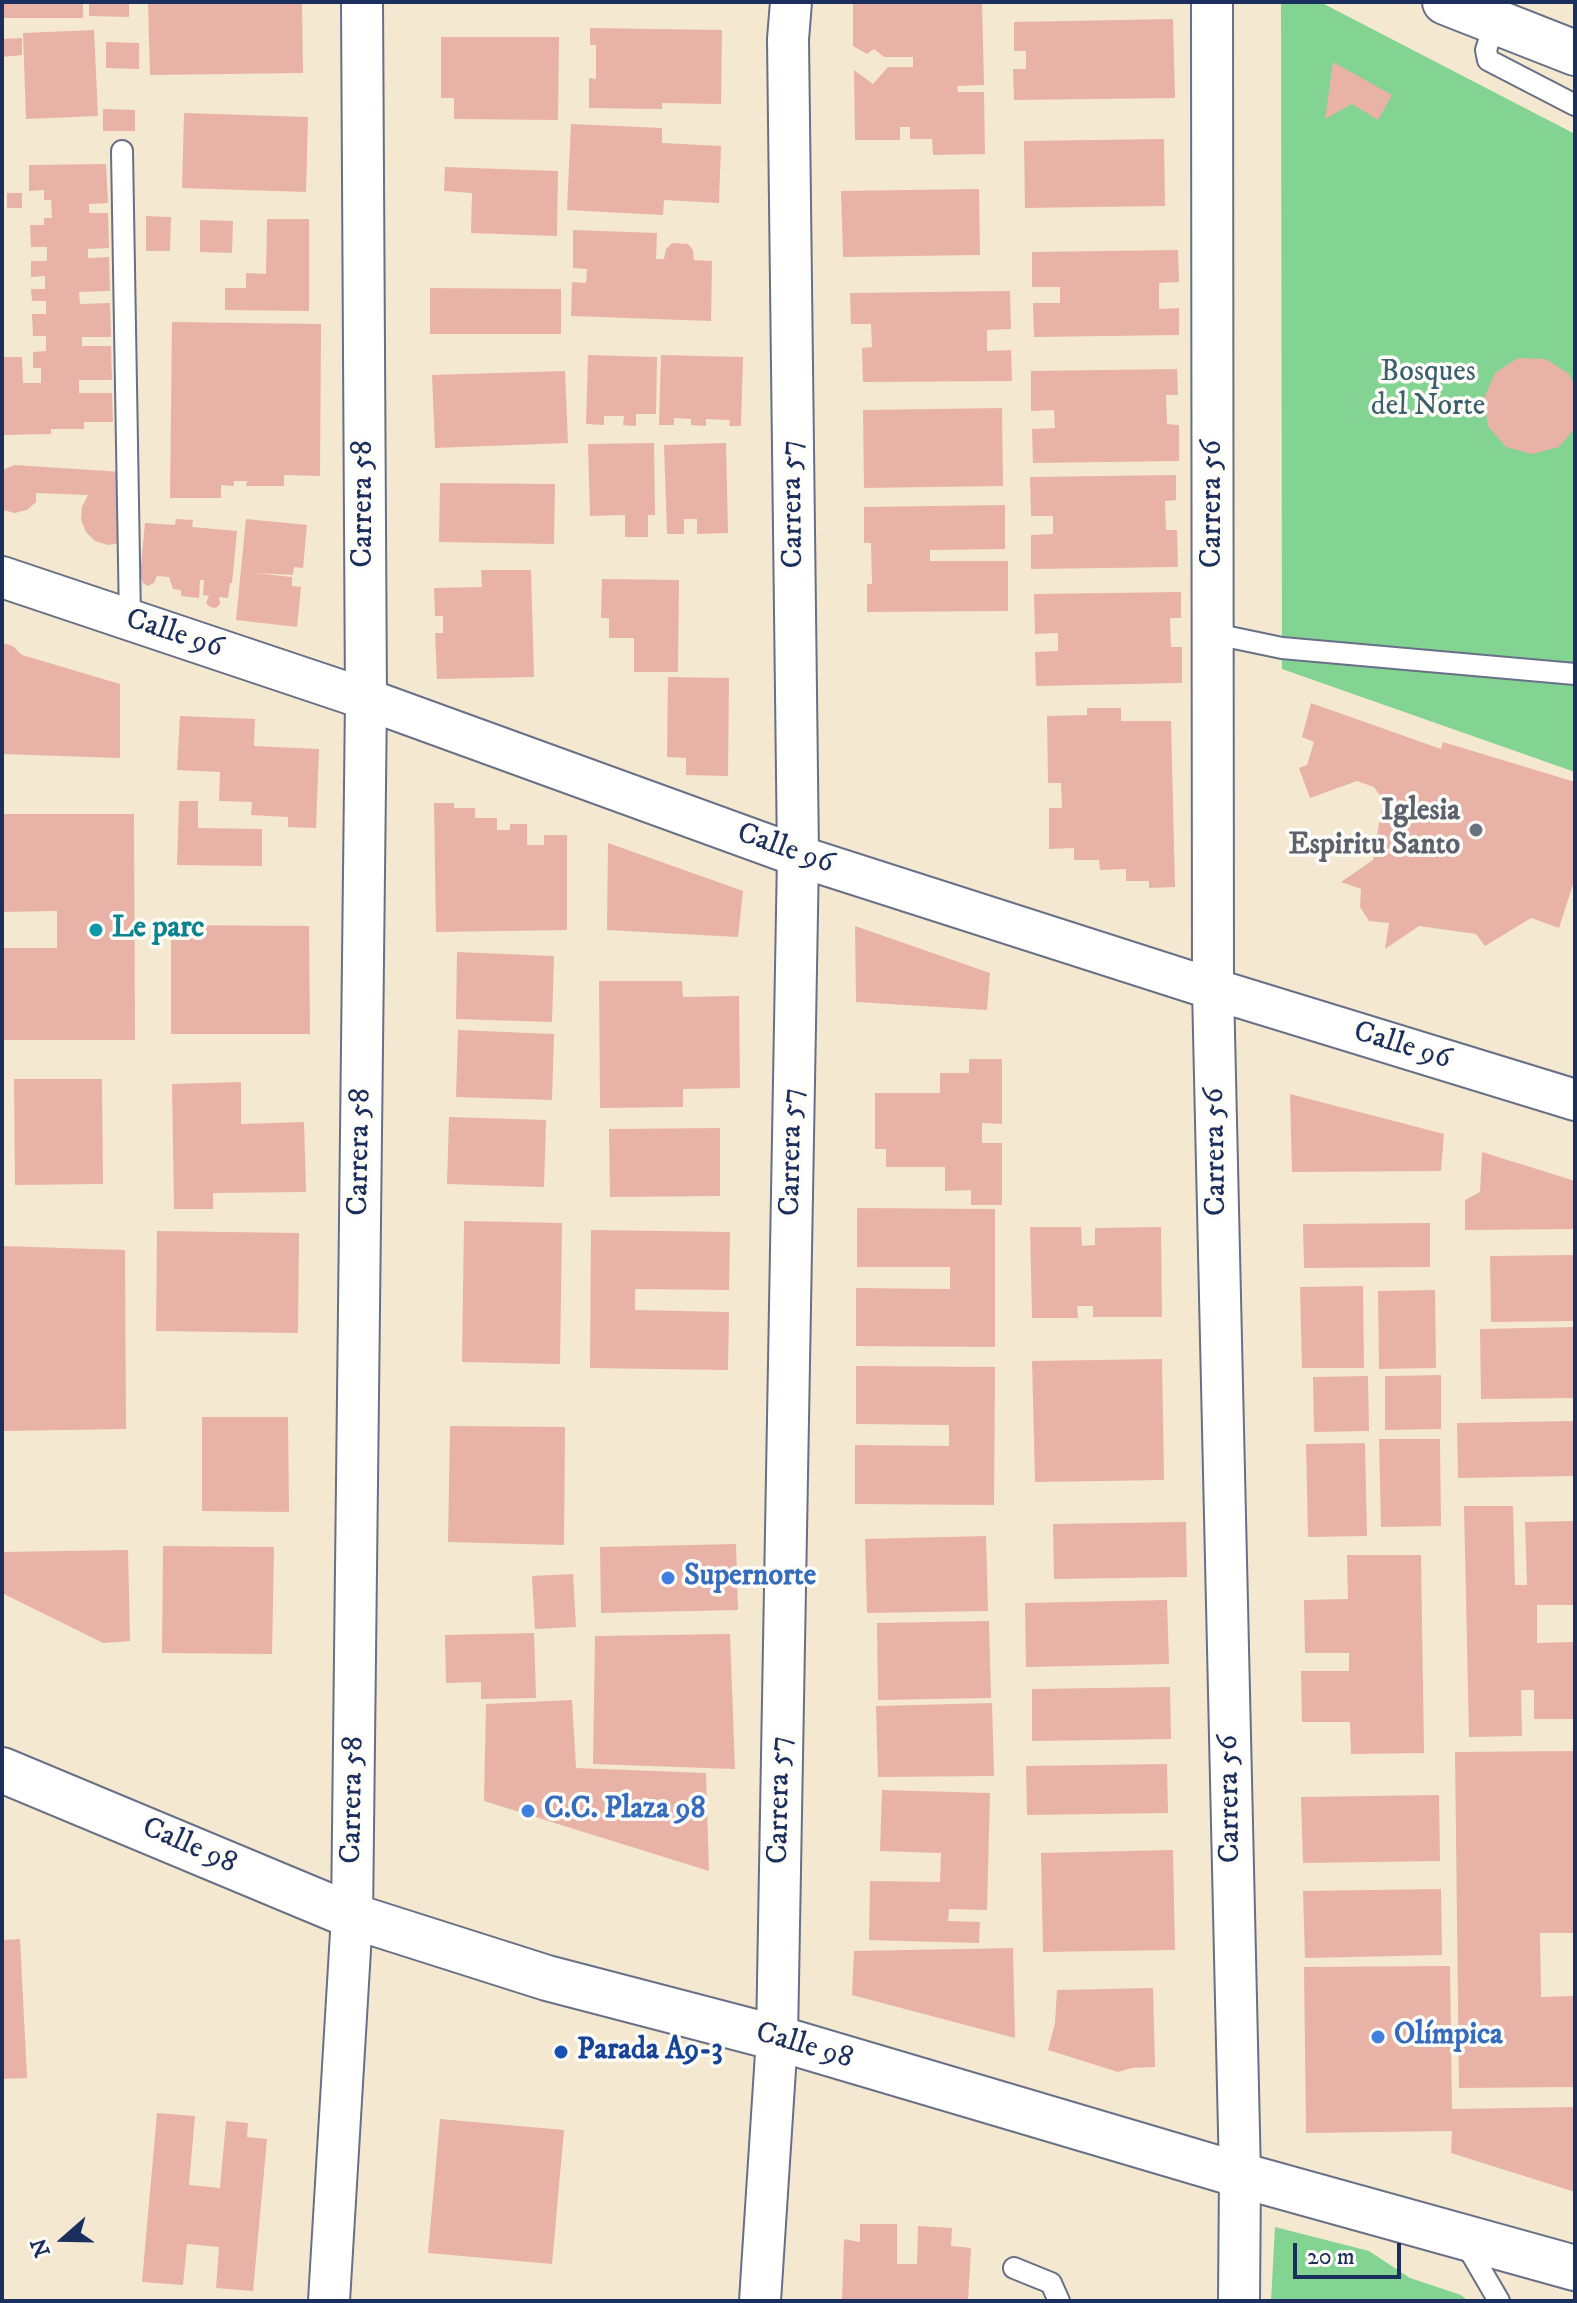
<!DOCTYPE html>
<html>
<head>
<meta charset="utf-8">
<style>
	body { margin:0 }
	#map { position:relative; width:1577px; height:2303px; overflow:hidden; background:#f4e8d1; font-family:"IM FELL DW Pica",serif }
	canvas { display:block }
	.frame { position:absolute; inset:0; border:4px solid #1b2f5e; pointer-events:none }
	.north { position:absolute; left:24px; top:2199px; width:80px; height:80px; -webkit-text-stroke:6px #fdfcf7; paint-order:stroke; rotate:250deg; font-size:22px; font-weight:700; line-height:32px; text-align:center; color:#1b2f5e }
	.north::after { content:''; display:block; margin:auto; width:28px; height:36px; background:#1b2f5e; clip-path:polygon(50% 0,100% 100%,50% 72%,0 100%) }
	.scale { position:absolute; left:1293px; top:2243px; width:108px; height:36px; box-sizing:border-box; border:4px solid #1b2f5e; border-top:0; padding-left:10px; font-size:24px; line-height:28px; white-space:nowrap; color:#1b2f5e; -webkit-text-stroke:6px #fdfcf7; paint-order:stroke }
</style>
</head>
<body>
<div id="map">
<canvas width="1577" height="2303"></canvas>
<div class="frame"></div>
<div class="north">N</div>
<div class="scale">20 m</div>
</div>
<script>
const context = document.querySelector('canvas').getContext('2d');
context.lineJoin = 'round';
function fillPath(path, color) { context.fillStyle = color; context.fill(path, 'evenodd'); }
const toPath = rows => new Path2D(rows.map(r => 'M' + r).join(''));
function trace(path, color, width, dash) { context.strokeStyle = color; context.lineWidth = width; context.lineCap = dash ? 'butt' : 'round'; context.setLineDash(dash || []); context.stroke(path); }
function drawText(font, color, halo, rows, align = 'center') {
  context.font = font + ' "IM FELL DW Pica",serif'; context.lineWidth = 7; context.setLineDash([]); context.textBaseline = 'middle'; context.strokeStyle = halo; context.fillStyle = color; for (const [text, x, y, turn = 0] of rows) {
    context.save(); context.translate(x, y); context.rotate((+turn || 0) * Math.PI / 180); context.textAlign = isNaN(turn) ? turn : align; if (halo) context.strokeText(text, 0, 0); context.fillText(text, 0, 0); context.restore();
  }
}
fillPath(toPath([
	[1281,2,1320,2,1575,134,1575,772,1282,669],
	[1275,2227,1369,2251,1410,2278,1461,2295,1468,2301,1271,2301]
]), '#83d392');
fillPath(toPath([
	[2,2,83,2,83,18,2,18],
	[89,2,129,2,129,17,89,16],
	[148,2,302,2,303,73,150,75],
	[853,2,982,2,984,85,957,86,958,92,984,92,985,154,933,155,932,139,910,139,910,127,900,127,900,140,855,140,854,70,873,84,888,67,913,67,913,57,884,57,874,49,867,54,853,46],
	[1173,19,1175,98,1014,100,1013,69,1026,69,1026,51,1014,51,1014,22],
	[590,28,722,30,721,104,662,103,662,109,589,108,589,78,596,79,596,45,590,45],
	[94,30,98,116,26,119,23,33],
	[441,37,559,37,558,120,454,119,454,98,441,98],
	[22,38,22,55,2,57,2,39],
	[106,42,139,43,139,69,106,68],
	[1333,62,1392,95,1378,120,1352,104,1325,119],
	[103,109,135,110,135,131,103,131],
	[184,113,308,117,306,192,182,188],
	[571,124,662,128,662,143,721,146,719,203,664,200,663,215,567,210],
	[1164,139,1165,206,1025,208,1024,141],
	[106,164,108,203,89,204,89,213,108,213,109,248,88,249,88,258,109,257,110,291,79,292,80,304,110,303,111,337,82,337,82,346,111,346,112,380,79,380,79,393,112,393,113,422,84,422,84,429,51,429,51,434,2,435,2,357,22,357,23,383,41,383,41,368,33,368,33,352,46,351,46,336,33,336,32,314,46,314,46,301,32,301,31,289,45,289,45,276,31,277,31,261,47,261,47,247,31,247,30,225,44,225,44,218,52,218,51,200,44,200,44,190,29,191,29,165],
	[445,167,558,171,557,236,471,233,472,193,444,191],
	[979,189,980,255,843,257,841,191],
	[7,193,22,193,22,208,7,208],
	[146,216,171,217,170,251,146,251],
	[267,219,309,219,309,311,225,310,225,288,246,288,246,273,266,274],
	[200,220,233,221,232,253,200,252],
	[573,230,657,233,656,259,664,259,666,249,672,243,688,244,693,250,694,260,712,261,711,321,571,316,572,282,586,283,587,269,573,268],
	[1178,250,1179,282,1159,283,1159,309,1179,308,1179,335,1034,337,1033,303,1060,303,1060,287,1032,287,1032,252],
	[430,288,561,289,561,334,430,334],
	[1010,291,1011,329,987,330,987,351,1011,350,1012,381,863,382,862,348,872,347,871,324,851,324,850,293],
	[172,322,321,324,320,476,284,475,284,486,246,486,247,481,234,481,234,486,221,485,221,498,170,498],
	[588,355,657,357,656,414,636,414,636,426,623,425,624,416,604,416,604,425,586,424],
	[661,355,743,357,741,426,729,426,730,420,706,419,706,426,691,425,691,419,674,418,674,425,659,425],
	[1518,358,1546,359,1569,374,1575,387,1575,428,1559,447,1532,454,1506,447,1488,426,1484,398,1495,373],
	[1177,369,1178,395,1166,395,1167,424,1179,425,1179,461,1033,463,1032,429,1055,428,1054,410,1031,411,1031,371],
	[565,371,568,443,435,448,432,375],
	[1002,408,1003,486,864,488,863,410],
	[654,443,655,515,648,515,648,537,625,537,625,515,590,516,588,444],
	[726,443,728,533,697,534,697,519,684,519,684,534,667,534,664,445],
	[15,465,122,472,120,543,108,545,95,541,86,532,81,520,82,507,88,495,36,493,36,502,27,510,15,513,3,510,2,470],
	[1176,475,1176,500,1165,501,1166,530,1177,530,1178,567,1031,569,1031,535,1053,534,1053,516,1031,516,1030,477],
	[440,483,555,484,554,544,439,542],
	[1005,505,1005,549,930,550,930,561,1008,561,1008,611,867,612,867,584,872,584,871,543,864,543,864,507],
	[176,519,193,520,192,527,237,531,232,583,230,583,228,598,219,597,220,604,216,608,210,607,206,603,209,596,203,595,204,580,200,580,199,598,181,596,181,590,173,589,169,577,157,576,154,583,148,586,143,583,140,575,145,523,175,525],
	[246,519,307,525,303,568,294,567,293,575,255,573,292,577,292,586,301,587,297,627,236,620],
	[481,570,531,570,534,677,437,679,435,633,443,633,443,616,435,616,434,588,482,587],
	[602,579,679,580,678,672,634,672,634,638,609,638,609,618,601,618],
	[1181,592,1181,618,1170,618,1171,647,1182,647,1182,683,1036,686,1035,652,1058,651,1058,633,1035,634,1034,594],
	[2,643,13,646,22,655,120,684,120,758,2,754],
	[668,677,729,678,728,776,686,775,686,758,667,757],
	[1311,703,1441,749,1443,742,1575,782,1575,878,1559,928,1531,918,1485,946,1476,934,1419,926,1385,949,1389,923,1369,921,1360,907,1361,889,1341,882,1373,860,1383,800,1374,787,1357,781,1310,798,1299,768,1307,765,1314,742,1302,737],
	[1087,708,1121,708,1121,721,1171,721,1175,887,1149,888,1149,881,1126,881,1126,869,1100,870,1099,860,1074,860,1074,848,1049,849,1049,808,1062,808,1061,783,1048,783,1047,716,1087,715],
	[180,716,255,719,254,746,319,749,316,828,288,827,288,817,251,815,252,802,219,801,220,772,177,770],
	[179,801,198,801,198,828,262,829,262,866,177,865],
	[434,803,454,803,454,808,475,808,475,818,497,818,497,830,510,830,510,824,527,824,527,845,544,845,544,835,567,835,567,930,436,932],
	[2,814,134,814,135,1040,2,1040,2,948,57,948,57,911,2,912],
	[608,843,743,891,738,937,607,930],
	[171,925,309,926,310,1034,171,1034],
	[855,926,990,973,987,1010,856,1002],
	[457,952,554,956,552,1022,456,1019],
	[599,981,682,981,683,997,739,996,740,1088,683,1089,683,1107,600,1108],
	[458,1030,554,1034,552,1100,456,1097],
	[969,1059,1002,1059,1002,1124,982,1123,982,1143,1002,1143,1002,1205,971,1205,971,1190,945,1191,945,1167,886,1167,886,1149,875,1149,875,1093,940,1093,940,1073,969,1073],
	[14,1079,102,1079,103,1184,15,1185],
	[241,1082,241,1124,304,1122,306,1192,213,1193,213,1209,174,1209,172,1084],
	[1290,1094,1444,1134,1441,1171,1292,1172],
	[449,1117,546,1120,544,1187,447,1184],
	[720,1128,720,1196,610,1197,609,1129],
	[1482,1152,1575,1181,1575,1229,1465,1230,1465,1200,1480,1192],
	[857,1208,995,1209,995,1347,856,1346,856,1288,950,1289,950,1267,857,1267],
	[464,1221,562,1223,560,1364,462,1362],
	[1430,1223,1430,1267,1304,1268,1303,1224],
	[1030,1227,1081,1227,1082,1246,1095,1245,1095,1228,1161,1227,1162,1317,1093,1317,1093,1306,1077,1306,1078,1318,1032,1318],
	[591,1230,730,1232,729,1290,635,1289,635,1310,729,1312,728,1370,590,1368],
	[157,1231,299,1233,298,1333,156,1331],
	[2,1246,125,1250,126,1429,2,1431],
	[1575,1255,1575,1321,1491,1322,1490,1256],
	[1363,1286,1364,1368,1302,1368,1300,1287],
	[1435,1290,1436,1368,1379,1369,1378,1291],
	[1575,1327,1575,1398,1481,1399,1480,1329],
	[1162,1359,1164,1480,1035,1482,1032,1361],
	[856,1366,995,1367,994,1505,855,1504,855,1445,949,1446,949,1425,856,1424],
	[1441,1375,1441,1429,1385,1430,1385,1376],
	[1368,1376,1369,1431,1314,1432,1313,1377],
	[202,1417,288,1417,289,1512,202,1511],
	[1575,1421,1575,1476,1458,1478,1457,1423],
	[450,1426,565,1427,564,1545,448,1542],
	[1379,1439,1440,1439,1441,1526,1381,1527],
	[1365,1443,1367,1536,1308,1537,1306,1444],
	[1464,1506,1513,1506,1515,1585,1527,1585,1525,1522,1575,1521,1575,1605,1537,1605,1537,1643,1575,1642,1575,1719,1534,1719,1534,1690,1521,1690,1522,1736,1469,1737],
	[1186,1522,1187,1577,1054,1579,1053,1524],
	[986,1536,988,1611,867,1613,865,1539],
	[736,1544,738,1610,601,1613,600,1547],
	[163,1546,274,1547,272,1654,162,1653],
	[128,1550,130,1641,103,1643,2,1593,2,1552],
	[1347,1555,1421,1555,1424,1753,1351,1754,1350,1722,1302,1722,1301,1671,1349,1671,1349,1653,1305,1653,1304,1600,1348,1599],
	[573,1574,576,1627,535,1629,532,1576],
	[1167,1600,1169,1664,1026,1667,1025,1603],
	[989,1621,991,1698,878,1700,877,1623],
	[534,1633,536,1698,481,1699,481,1682,446,1683,445,1635],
	[730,1634,735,1769,593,1764,595,1636],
	[1170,1687,1171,1739,1032,1741,1032,1689],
	[572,1700,576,1768,706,1773,709,1871,484,1801,486,1704],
	[992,1703,994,1776,878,1777,876,1706],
	[1575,1751,1575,1933,1540,1933,1541,1997,1575,1996,1575,2087,1459,2088,1455,1752],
	[1167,1764,1168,1813,1027,1815,1026,1766],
	[882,1790,990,1793,987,1910,949,1909,948,1921,980,1922,979,1943,869,1940,870,1881,940,1882,941,1853,880,1851],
	[1439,1795,1440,1861,1303,1863,1301,1797],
	[1173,1850,1175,1950,1043,1952,1041,1853],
	[1441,1889,1442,1955,1305,1958,1303,1891],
	[20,1939,27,2078,2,2079,2,1940],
	[1013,1948,1015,2038,852,1995,854,1951],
	[1450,1966,1452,2109,1575,2107,1575,2192,1451,2153,1452,2131,1306,2133,1304,1967],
	[1153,1988,1155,2067,1132,2068,1118,2072,1048,2050,1055,2023,1057,1990],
	[157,2113,195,2116,189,2185,220,2188,226,2121,248,2123,247,2137,267,2139,253,2291,216,2288,219,2247,187,2244,183,2285,142,2282],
	[440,2119,564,2130,552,2264,428,2253],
	[860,2224,897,2224,897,2264,917,2264,918,2226,952,2228,951,2246,971,2248,968,2301,842,2301,844,2239,860,2242]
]), '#e9b2a7');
const lane = toPath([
	[1495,22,1486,50,1488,60,1575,105],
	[122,151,130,620],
	[1215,634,1282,648,1575,674],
	[1464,2241,1499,2301],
	[1014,2268,1051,2283,1059,2301]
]);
const street = toPath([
	[1212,2,1213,989,1240,2175,1239,2301],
	[2,577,366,699,798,856,1213,989,1575,1100],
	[329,2301,352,1916,366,699,362,2],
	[760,2301,777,2038,798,856,788,39,791,2]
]);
const secondary = toPath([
	[1445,2,1575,53],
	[2,1770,352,1916,547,1978,777,2038,1240,2175,1575,2268]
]);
trace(lane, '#677086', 24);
trace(street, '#677086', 44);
trace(secondary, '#677086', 48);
trace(lane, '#fff', 20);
trace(street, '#fff', 40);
trace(secondary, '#fff', 44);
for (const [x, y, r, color] of [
	[1476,830,8,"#6b7280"],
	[96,930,8,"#0f9aa8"],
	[668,1578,8,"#3f7fe0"],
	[528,1811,8,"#3f7fe0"],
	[1378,2037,8,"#3f7fe0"],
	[561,2052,8,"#1a4fb4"]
]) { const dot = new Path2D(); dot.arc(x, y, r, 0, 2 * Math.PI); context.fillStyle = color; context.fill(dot); trace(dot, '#fdfcf7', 3); }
drawText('30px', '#3a606e', '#fdfcf7', [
	["Bosques",1428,374],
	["del Norte",1428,408]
]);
drawText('30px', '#1b2f5e', '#fdfcf7', [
	["Carrera 58",365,504,-90],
	["Carrera 57",794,504,-91],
	["Carrera 56",1214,504,-90],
	["Calle 96",174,635,18],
	["Calle 96",785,850,19],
	["Calle 96",1402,1047,17],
	["Carrera 58",361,1152,-89],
	["Carrera 57",793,1152,-89],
	["Carrera 56",1217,1152,-91],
	["Carrera 56",1231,1799,-91],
	["Carrera 58",354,1800,-89],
	["Carrera 57",781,1800,-89],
	["Calle 98",189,1847,23],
	["Calle 98",804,2047,16]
]);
drawText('bold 30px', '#5b616d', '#fdfcf7', [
	["Iglesia",1460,813],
	["Espiritu Santo",1460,847]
], 'right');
drawText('bold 30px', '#0d838f', '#fdfcf7', [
	["Le parc",112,930]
], 'left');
drawText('bold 30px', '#366cbe', '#fdfcf7', [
	["Supernorte",684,1578],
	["C.C. Plaza 98",544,1811],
	["Olímpica",1394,2037]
], 'left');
drawText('bold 30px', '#164399', '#fdfcf7', [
	["Parada A9-3",577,2052]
], 'left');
</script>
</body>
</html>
